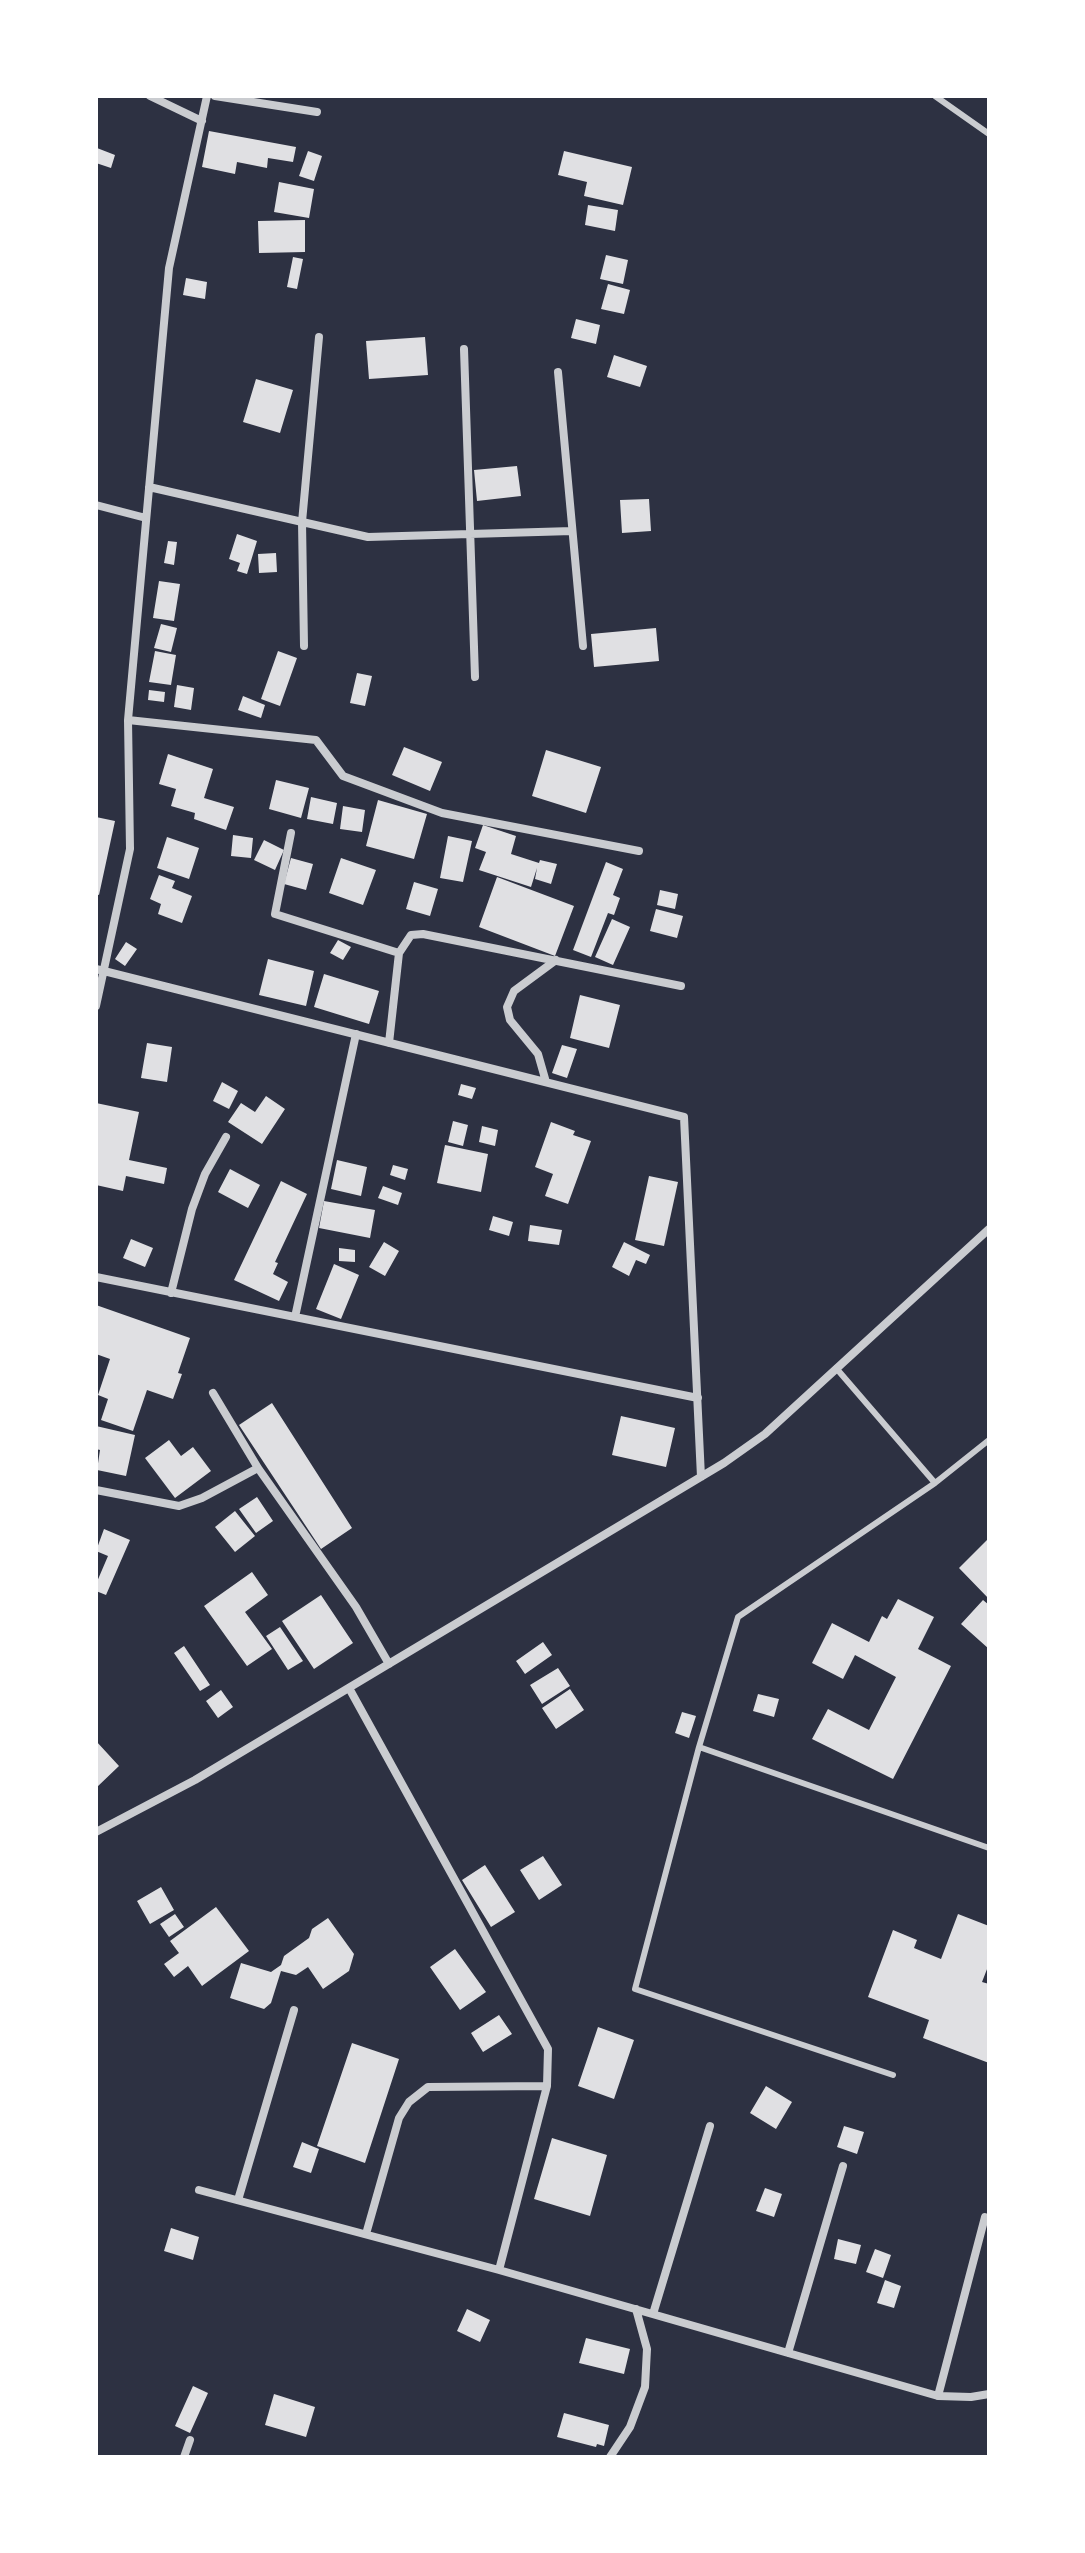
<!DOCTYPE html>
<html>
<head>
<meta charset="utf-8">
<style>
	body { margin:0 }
	#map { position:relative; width:1085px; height:2553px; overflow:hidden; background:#2d3142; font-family:Karla,sans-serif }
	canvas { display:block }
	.frame { position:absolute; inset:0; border:98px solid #fff; pointer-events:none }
</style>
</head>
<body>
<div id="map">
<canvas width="1085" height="2553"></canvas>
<div class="frame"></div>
</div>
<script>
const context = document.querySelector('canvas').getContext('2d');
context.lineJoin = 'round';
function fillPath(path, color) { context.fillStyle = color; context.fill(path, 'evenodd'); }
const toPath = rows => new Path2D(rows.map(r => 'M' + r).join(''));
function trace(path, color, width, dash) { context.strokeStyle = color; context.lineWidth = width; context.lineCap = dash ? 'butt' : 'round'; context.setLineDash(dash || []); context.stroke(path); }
fillPath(toPath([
	[209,131,296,147,293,162,268,158,267,168,237,162,235,174,202,167],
	[97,148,115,155,111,168,96,163],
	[308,151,322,156,314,181,299,176],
	[564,151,632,167,623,205,584,196,587,182,558,175],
	[279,182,314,189,309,218,274,212],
	[588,205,618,210,615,231,585,225],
	[305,220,305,252,259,253,258,221],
	[606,255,628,260,623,284,600,279],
	[293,257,303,259,297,289,287,287],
	[186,278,207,282,205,299,183,295],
	[608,284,630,290,624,314,601,309],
	[576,319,600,325,596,344,571,338],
	[425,337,428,375,369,379,366,341],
	[614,355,647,366,640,387,607,377],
	[256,379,293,390,280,433,243,422],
	[517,466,521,496,477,501,474,470],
	[649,499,651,531,622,533,620,500],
	[237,534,257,541,247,574,237,571,240,563,229,559],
	[168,541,177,542,174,565,164,563],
	[276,553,277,572,259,573,258,554],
	[159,581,180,584,174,621,153,618],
	[161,624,177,628,171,652,154,648],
	[656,628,659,661,594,667,591,634],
	[155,651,176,655,171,685,149,682],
	[278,651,297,658,280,706,261,699],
	[357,673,372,676,365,706,350,703],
	[177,685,194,688,191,710,174,707],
	[149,690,165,692,164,702,148,700],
	[243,696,265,705,261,718,238,710],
	[404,747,442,762,430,791,392,775],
	[546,750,601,767,586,813,532,796],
	[168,754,213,769,204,798,234,807,226,830,194,819,195,813,171,806,176,789,159,784],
	[276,780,309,788,301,818,269,809],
	[311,797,337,803,333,824,307,819],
	[378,800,427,814,414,859,366,846],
	[343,806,365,810,362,832,340,829],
	[96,817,115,821,99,895,96,894],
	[483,825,516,836,511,854,539,863,540,860,557,864,551,884,535,879,537,868,531,887,479,870,486,852,475,848],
	[233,835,253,838,251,858,231,856],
	[448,836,472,841,463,882,440,878],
	[167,837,199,848,189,879,157,868],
	[264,840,284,850,275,870,254,860],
	[291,858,313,864,306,890,284,884],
	[341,858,376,870,363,905,329,893],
	[606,862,623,869,613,895,620,898,614,915,608,913,591,957,573,950],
	[159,875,175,881,172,888,192,896,182,923,158,914,161,904,150,899],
	[497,877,574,906,555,956,479,927],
	[414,882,438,889,430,916,406,909],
	[660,890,678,894,675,909,657,905],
	[656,909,683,916,677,938,650,931],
	[612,919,630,927,613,965,595,957],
	[338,940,351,947,343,960,330,953],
	[126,942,137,949,125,966,115,959],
	[268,959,314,971,306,1006,259,995],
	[324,974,379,991,369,1024,314,1007],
	[580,995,620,1005,609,1048,570,1038],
	[147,1043,172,1047,167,1082,141,1078],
	[562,1045,577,1049,567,1078,552,1073],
	[222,1082,238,1091,229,1109,213,1101],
	[461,1084,476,1088,472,1099,458,1095],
	[266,1096,285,1109,262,1144,228,1122,241,1103,255,1112],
	[96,1103,139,1112,129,1160,167,1168,164,1184,126,1176,123,1191,96,1185],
	[453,1121,468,1125,463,1146,448,1142],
	[551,1122,575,1131,573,1135,591,1141,568,1204,545,1196,553,1174,535,1167],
	[482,1126,498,1130,495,1146,479,1142],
	[445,1145,488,1154,481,1192,437,1183],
	[337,1160,367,1167,361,1196,331,1189],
	[393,1165,408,1169,405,1180,390,1175],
	[230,1169,260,1185,248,1208,218,1192],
	[649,1176,678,1182,664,1246,635,1240],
	[281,1181,307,1194,275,1262,278,1263,273,1274,288,1282,279,1301,234,1280],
	[383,1186,402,1193,398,1205,378,1198],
	[324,1201,375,1210,370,1238,319,1228],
	[493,1216,513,1222,509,1236,489,1230],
	[530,1225,562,1230,559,1245,528,1241],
	[131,1239,153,1248,145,1267,123,1258],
	[384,1242,399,1251,385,1276,369,1267],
	[624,1242,650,1255,646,1264,636,1260,629,1276,612,1267],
	[339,1248,355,1250,355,1262,339,1261],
	[334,1264,359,1275,341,1319,316,1309],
	[96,1305,190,1338,178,1373,182,1374,173,1399,147,1390,133,1431,101,1420,108,1399,98,1395,110,1359,96,1354],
	[272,1403,352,1528,321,1549,239,1425],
	[621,1416,675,1428,666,1467,612,1455],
	[96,1426,135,1435,126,1476,97,1470,100,1450,96,1449],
	[169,1440,181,1456,193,1447,211,1471,175,1498,145,1458],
	[257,1497,273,1521,256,1533,239,1509],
	[235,1511,255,1536,235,1552,215,1527],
	[104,1529,130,1540,106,1595,96,1591,96,1584,108,1556,96,1551],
	[989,1538,989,1599,959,1568],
	[252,1572,268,1595,245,1612,272,1649,247,1666,204,1606],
	[321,1595,353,1643,314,1669,282,1621],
	[898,1599,934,1617,918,1649,951,1666,893,1779,812,1739,828,1709,869,1730,896,1677,855,1655,843,1679,812,1663,832,1623,869,1642,882,1616,887,1619],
	[983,1600,989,1605,989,1649,961,1624],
	[280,1627,303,1661,288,1670,266,1636],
	[543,1642,552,1655,525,1674,516,1661],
	[184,1646,210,1685,200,1691,174,1653],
	[558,1668,570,1686,542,1704,530,1685],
	[570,1689,584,1710,556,1729,542,1708],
	[221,1690,233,1707,218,1718,206,1701],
	[758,1694,779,1699,774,1717,753,1711],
	[682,1712,696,1716,689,1738,675,1733],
	[96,1741,119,1766,96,1788],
	[543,1856,562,1885,539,1900,520,1870],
	[485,1865,515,1912,491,1927,462,1880],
	[161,1887,174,1910,150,1924,137,1901],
	[216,1907,249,1951,202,1986,188,1966,174,1977,164,1964,179,1953,170,1941],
	[175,1914,184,1927,169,1937,160,1924],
	[958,1914,989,1926,989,1964,982,1982,989,1984,989,2063,923,2038,929,2020,868,1997,893,1930,917,1940,914,1948,941,1959],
	[328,1918,354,1954,349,1971,323,1989,308,1967,296,1975,281,1971,271,2003,264,2009,230,1998,241,1963,271,1972,281,1965,284,1956,309,1938,312,1929],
	[455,1949,486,1992,460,2010,430,1967],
	[499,2015,512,2034,483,2052,471,2033],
	[598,2027,634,2040,614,2099,578,2086],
	[352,2043,399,2059,365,2163,317,2146],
	[766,2086,792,2102,776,2129,750,2113],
	[844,2126,864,2132,857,2154,837,2147],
	[552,2138,607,2155,590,2216,534,2199],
	[302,2142,319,2149,311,2173,293,2167],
	[765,2188,782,2194,774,2217,756,2211],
	[171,2228,199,2237,193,2260,164,2251],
	[838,2239,861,2245,856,2264,834,2259],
	[875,2249,891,2255,883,2278,866,2272],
	[885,2280,901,2286,894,2308,877,2303],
	[467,2309,490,2320,480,2342,457,2331],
	[586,2338,630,2349,624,2374,579,2363],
	[193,2386,208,2393,190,2433,175,2426],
	[274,2394,315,2407,306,2437,265,2425],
	[564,2413,609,2425,604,2446,597,2444,596,2447,557,2437]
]), '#e0e0e3');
trace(toPath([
	[935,96,989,134],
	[836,1368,935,1483,738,1617,699,1747,989,1848],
	[935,1483,989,1440],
	[699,1747,635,1989,893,2075]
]), '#caccd0', 6);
trace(toPath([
	[150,96,202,121],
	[215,96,317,112],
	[464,349,475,677],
	[558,372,583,646],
	[149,487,368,537,572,531],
	[96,505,146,518],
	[304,646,302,522,319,337],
	[128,720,316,740,343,776,442,813,639,851],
	[291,833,275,914,399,953,389,1043],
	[399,953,411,935,423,934,681,986],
	[96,969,684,1117,701,1477],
	[96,1006,130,849,128,720,169,268,207,96],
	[546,1082,538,1054,510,1020,507,1007,514,991,556,960],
	[96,1277,698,1398],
	[171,1293,192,1209,205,1174,226,1137],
	[295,1317,356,1034],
	[213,1393,258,1468,356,1607,389,1664],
	[96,1490,179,1506,202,1498,258,1468],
	[349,1688,548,2049,547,2086,499,2270,938,2396,985,2217],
	[96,1832,195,1780,724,1463,765,1434,989,1229],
	[199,2190,499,2270],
	[238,2200,294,2010],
	[366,2234,399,2118,409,2102,428,2087,547,2086],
	[653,2314,710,2126],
	[788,2353,843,2166],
	[938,2396,971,2397,989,2394],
	[184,2457,190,2440],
	[610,2457,630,2427,645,2387,647,2349,636,2309]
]), '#caccd0', 8);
</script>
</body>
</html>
